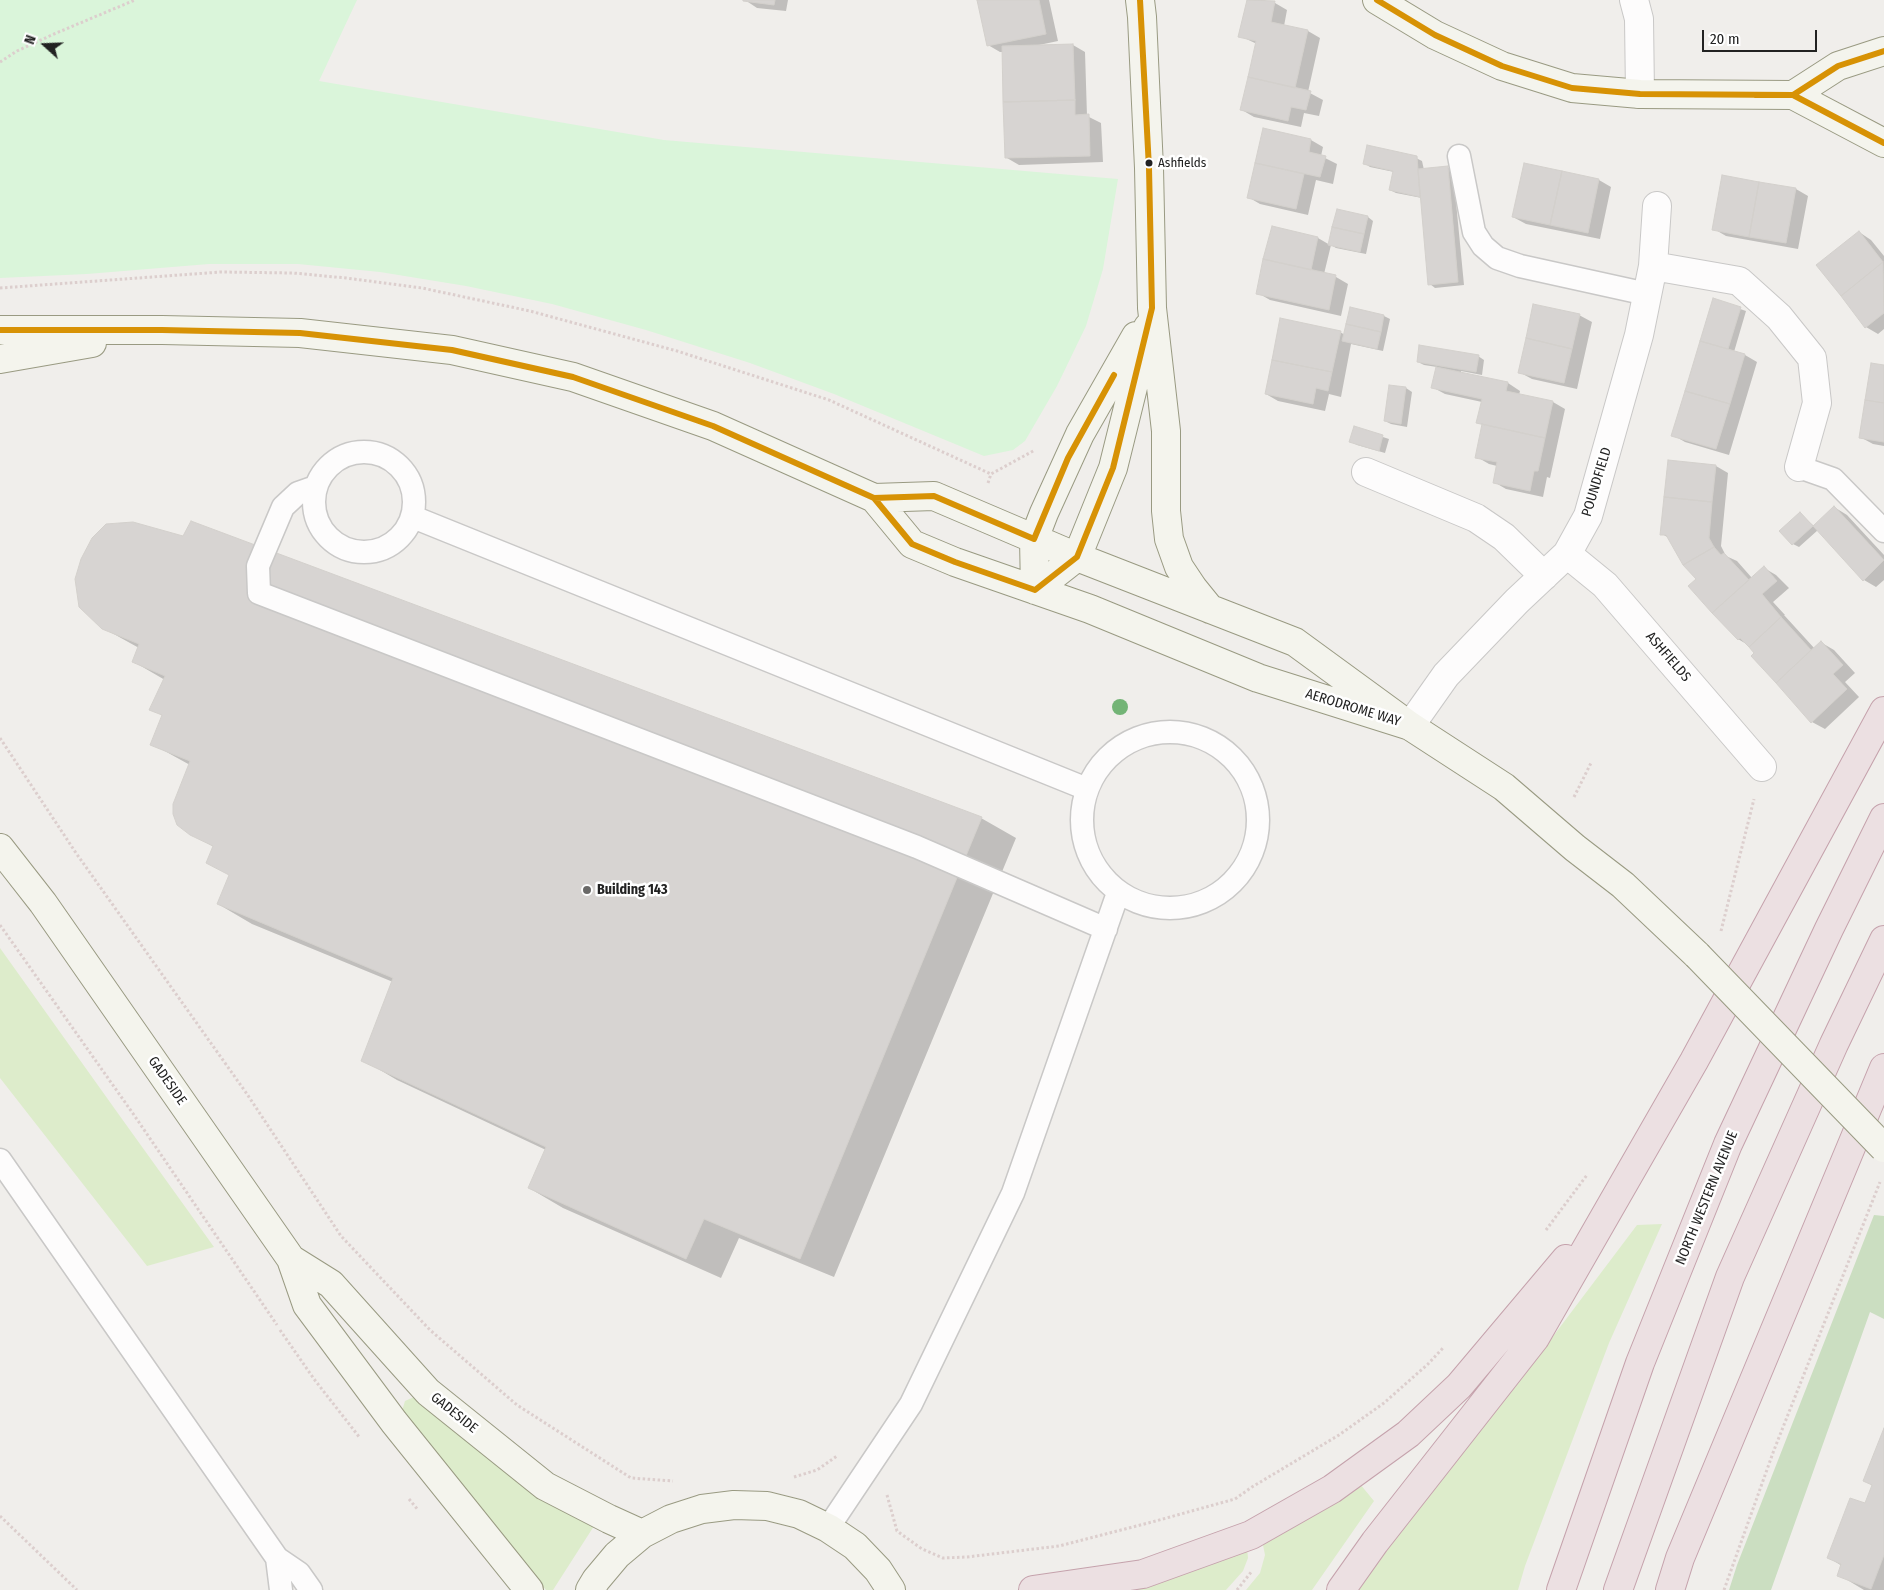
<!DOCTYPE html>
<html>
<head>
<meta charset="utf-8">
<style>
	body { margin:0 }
	#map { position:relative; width:1884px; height:1590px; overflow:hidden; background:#f0eeeb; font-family:"Fira Sans Condensed",sans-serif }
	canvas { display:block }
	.north { position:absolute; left:20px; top:20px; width:50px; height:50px; -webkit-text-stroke:4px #fff; paint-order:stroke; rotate:290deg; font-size:14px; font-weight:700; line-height:20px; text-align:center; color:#222 }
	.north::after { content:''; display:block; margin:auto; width:18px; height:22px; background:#222; clip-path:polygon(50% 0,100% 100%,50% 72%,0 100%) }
	.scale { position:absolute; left:1702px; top:30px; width:115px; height:22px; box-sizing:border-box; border:2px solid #222; border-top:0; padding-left:6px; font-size:15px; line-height:18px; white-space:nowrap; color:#222; -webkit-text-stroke:4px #fff; paint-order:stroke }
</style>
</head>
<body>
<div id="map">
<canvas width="1884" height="1590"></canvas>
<div class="north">N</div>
<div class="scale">20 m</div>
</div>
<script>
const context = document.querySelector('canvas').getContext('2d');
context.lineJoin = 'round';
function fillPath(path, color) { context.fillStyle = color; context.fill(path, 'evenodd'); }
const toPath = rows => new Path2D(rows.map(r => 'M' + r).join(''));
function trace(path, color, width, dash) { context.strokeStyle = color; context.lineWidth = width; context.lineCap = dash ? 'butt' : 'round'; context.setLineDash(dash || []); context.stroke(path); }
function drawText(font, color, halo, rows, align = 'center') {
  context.font = font + ' "Fira Sans Condensed",sans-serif'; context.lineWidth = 5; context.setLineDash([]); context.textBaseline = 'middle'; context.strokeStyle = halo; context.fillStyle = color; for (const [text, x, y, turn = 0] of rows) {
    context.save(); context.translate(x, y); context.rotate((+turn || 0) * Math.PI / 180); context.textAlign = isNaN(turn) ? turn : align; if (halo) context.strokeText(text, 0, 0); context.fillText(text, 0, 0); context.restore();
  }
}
fillPath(toPath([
	[0,948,117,1112,214,1247,147,1266,0,1078],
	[1662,1224,1609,1343,1525,1566,1518,1590,1356,1590,1441,1476,1545,1347,1637,1225],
	[414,1397,594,1526,553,1590,546,1590,401,1414,405,1401],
	[1360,1484,1374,1501,1312,1590,1246,1590,1260,1573,1265,1555,1262,1540],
	[1247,1548,1248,1558,1243,1571,1226,1590,1114,1590]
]), '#ddeccb');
fillPath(toPath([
	[1874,1215,1884,1216,1884,1319,1870,1312,1771,1590,1729,1590,1737,1565]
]), '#cbdec1');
fillPath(toPath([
	[0,0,357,0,319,81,664,140,1118,179,1103,269,1086,326,1057,386,1025,441,1013,450,984,456,834,394,750,363,646,330,552,304,466,286,380,272,298,264,209,264,87,274,0,278]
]), '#daf5da');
fillPath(toPath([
	[745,0,788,0,786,11,757,8],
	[979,0,1049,0,1058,41,1039,45,1040,46,1073,45,1085,52,1087,116,1101,123,1103,162,1019,165,1007,158,1003,52,1000,52,988,45],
	[1248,0,1263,0,1275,3,1287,10,1284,26,1308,31,1320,38,1308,92,1323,100,1319,116,1304,113,1301,127,1254,117,1242,110,1257,44,1240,36],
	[1264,129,1311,140,1323,147,1321,156,1337,164,1333,184,1316,180,1308,215,1260,204,1248,197],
	[1416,158,1422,161,1424,170,1448,168,1453,171,1464,285,1435,288,1430,284,1422,198,1396,193,1390,190,1394,172,1370,167,1364,163],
	[1525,164,1599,180,1611,187,1600,239,1526,224,1513,217],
	[1796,189,1808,196,1798,249,1726,236,1714,229],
	[1368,217,1373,221,1366,254,1336,248,1331,245,1324,274,1336,277,1348,284,1341,316,1270,300,1258,293,1272,228,1318,238,1330,245],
	[1859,232,1871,240,1884,256,1884,329,1878,334,1866,327],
	[1714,300,1746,311,1734,352,1745,355,1757,362,1729,455,1685,442,1673,435],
	[1351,309,1384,316,1390,319,1383,351,1351,344,1341,397,1329,394,1325,411,1278,401,1266,394,1340,332,1345,335],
	[1579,315,1592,322,1577,389,1532,379,1519,372],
	[1478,356,1484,360,1482,375,1461,371,1461,373,1508,383,1520,391,1519,395,1553,402,1565,409,1550,478,1547,477,1543,497,1506,489,1494,482,1497,466,1489,464,1477,457,1483,425,1478,422,1482,402,1445,394,1432,387,1437,367,1424,365,1418,362],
	[1884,366,1884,446,1873,444,1860,437],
	[1406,388,1412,392,1407,427,1391,424,1385,421],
	[1355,428,1389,439,1385,453,1357,445,1351,442],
	[1716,466,1728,473,1721,546,1726,556,1737,561,1752,578,1764,568,1776,575,1789,588,1773,602,1785,615,1784,615,1815,649,1822,643,1834,650,1855,673,1845,682,1859,697,1825,729,1812,722,1753,656,1756,653,1748,645,1738,639,1669,538,1662,534],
	[1834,507,1847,515,1884,555,1884,580,1876,587,1864,580,1818,530,1799,547,1793,544,1800,514,1814,526],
	[103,628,981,818,1016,838,834,1277,739,1238,721,1278,563,1208,529,1188,546,1150,397,1080,363,1060,393,982,252,924,218,904,230,875,214,847,191,834,190,765,152,744,163,716,151,709,165,680,134,662,139,648],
	[1884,1431,1884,1590,1864,1590,1839,1575,1842,1566,1829,1558,1866,1505,1873,1486,1865,1481]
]), '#0003');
const building = toPath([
	[743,0,775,0,774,5,743,1,743,0],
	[977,0,1039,0,1046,34,987,46,977,0],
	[1247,0,1275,1,1271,22,1308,30,1295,88,1248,77,1256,41,1238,37,1247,0],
	[1073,44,1075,100,1003,102,1002,46,1073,44],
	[1248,77,1311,91,1306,110,1291,107,1288,121,1240,110,1248,77],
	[1075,100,1075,115,1089,114,1090,156,1005,158,1003,102,1075,100],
	[1263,128,1311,139,1309,152,1326,156,1320,177,1255,163,1263,128],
	[1367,145,1417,156,1420,197,1389,190,1393,171,1363,164,1367,145],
	[1255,163,1304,174,1296,209,1247,198,1255,163],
	[1524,163,1562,171,1550,225,1512,217,1524,163],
	[1448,166,1458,282,1428,285,1418,169,1448,166],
	[1562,171,1599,179,1588,233,1550,225,1562,171],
	[1722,175,1759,182,1749,237,1712,230,1722,175],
	[1759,182,1796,188,1786,243,1749,237,1759,182],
	[1337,209,1368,216,1364,234,1332,227,1337,209],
	[1272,226,1318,237,1311,270,1263,259,1272,226],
	[1332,227,1364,234,1360,252,1328,245,1332,227],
	[1859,231,1883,262,1841,296,1816,265,1859,231],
	[1263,259,1336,275,1329,310,1256,294,1263,259],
	[1883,262,1884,313,1865,328,1841,296,1883,262],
	[1713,298,1741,307,1728,349,1700,341,1713,298],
	[1533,304,1580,314,1572,349,1526,338,1533,304],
	[1350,307,1384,315,1381,332,1346,324,1350,307],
	[1280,318,1341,331,1332,372,1272,360,1280,318],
	[1346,324,1381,332,1377,349,1342,341,1346,324],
	[1526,338,1572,349,1564,383,1518,373,1526,338],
	[1700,341,1745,354,1730,404,1685,391,1700,341],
	[1419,345,1479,355,1476,372,1417,362,1419,345],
	[1272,360,1332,372,1328,391,1316,388,1313,404,1265,394,1272,360],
	[1871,363,1884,365,1884,403,1865,400,1871,363],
	[1436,367,1508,382,1506,391,1553,401,1545,438,1476,423,1482,399,1431,388,1436,367],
	[1389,385,1406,387,1401,424,1384,421,1389,385],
	[1685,391,1730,404,1716,449,1671,436,1685,391],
	[1865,400,1884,403,1884,442,1859,438,1865,400],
	[1482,424,1545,438,1538,471,1534,471,1530,491,1493,483,1497,462,1475,458,1482,424],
	[1354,426,1383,435,1379,451,1349,442,1354,426],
	[1668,460,1716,465,1712,502,1664,497,1668,460],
	[1664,497,1712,502,1709,538,1714,547,1683,565,1666,535,1660,535,1664,497],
	[1834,506,1884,560,1863,581,1813,526,1834,506],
	[1800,512,1813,526,1792,545,1779,531,1800,512],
	[191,521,982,817,800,1259,704,1219,686,1259,528,1188,546,1147,361,1061,393,978,217,904,229,875,206,863,213,846,190,835,177,825,173,814,173,804,190,761,150,745,162,715,149,710,165,676,132,662,139,644,102,629,79,607,75,579,81,559,92,538,106,524,133,522,183,536,191,521],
	[1714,547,1721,555,1724,553,1749,580,1712,613,1688,586,1696,579,1683,565,1714,547],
	[1764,566,1777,581,1762,594,1781,617,1749,647,1740,638,1738,640,1712,613,1764,566],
	[1781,617,1811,650,1776,683,1751,656,1754,653,1749,647,1781,617],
	[1821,641,1843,665,1833,674,1847,689,1811,723,1776,683,1821,641],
	[1884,1428,1884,1555,1871,1589,1837,1576,1841,1564,1827,1558,1850,1498,1865,1503,1872,1485,1863,1481,1884,1428]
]);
fillPath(building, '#d7d4d2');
trace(building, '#d3d0cc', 1);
const lane = toPath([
	[1459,156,1474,232,1483,246,1497,258,1520,266,1647,294],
	'314 502a50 50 0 1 1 100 0a50 50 0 1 1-100 0Z',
	[1799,467,1833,479,1884,531],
	[315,487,298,493,283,507,258,566,259,593,917,847,1106,929],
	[413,517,1087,789],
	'1082 820a88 88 0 1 1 176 0a88 88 0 1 1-176 0Z',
	[0,1160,277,1558,299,1573,311,1590],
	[828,1528,911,1404,1013,1193,1118,893],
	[277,1558,281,1590]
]);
const street = toPath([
	[1634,0,1639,19,1640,94],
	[1653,266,1739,281,1779,317,1812,358,1817,403,1799,467],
	[1366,472,1476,518,1504,537,1544,576],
	[1567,554,1605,585,1762,767],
	[1410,726,1446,675,1517,601,1567,554,1588,516,1639,335,1653,266,1657,206]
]);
const secondary = toPath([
	[1140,0,1142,17,1149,168,1152,308,1166,431,1166,511,1169,539,1179,567,1193,588,1210,609],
	[1377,0,1435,35,1502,66,1572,88,1640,94,1793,95,1884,143],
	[1793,95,1838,66,1884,51],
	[0,330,162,330,300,333,452,350,573,377,713,426,874,498,912,544,955,562,1090,609,1258,678,1410,726],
	[0,359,92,343],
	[874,498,934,496,1077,557,1295,642,1410,726,1504,787,1575,848,1623,885,1697,955],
	[1035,590,1077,557,1113,468,1148,327],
	[1035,590,1034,539,1044,513,1080,434,1136,336],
	[0,848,43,903,291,1259,307,1305,394,1422,529,1590],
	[291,1259,331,1284,428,1392,545,1486,609,1519,642,1534],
	[590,1590,596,1580,617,1555,642,1534,671,1519,702,1509,734,1505,767,1506,799,1514,828,1528,855,1546,878,1570,891,1590]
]);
const highway = toPath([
	[1033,1590,1143,1574,1251,1535,1332,1489,1408,1434,1459,1386,1566,1259],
	[1341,1590,1375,1542,1535,1338,1694,1061,1884,711],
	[1561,1590,1640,1363,1728,1144,1829,929,1884,818],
	[1618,1590,1730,1277,1834,1044,1884,940],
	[1670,1590,1680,1558,1884,1068]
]);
trace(lane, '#c9c8c7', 25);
trace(street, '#c9c8c7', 30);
trace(secondary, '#999a82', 30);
trace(highway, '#c5a2ac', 30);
trace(toPath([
	[0,62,17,51,54,34,135,0],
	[0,288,221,272,293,273,346,278,422,288,530,311,677,351,829,400,991,474],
	[988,483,991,474,1035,450],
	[0,738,76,853,247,1094,341,1236,430,1330,517,1405,631,1478,673,1481],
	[1574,797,1591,763],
	[0,925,134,1115,277,1325],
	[1721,931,1754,799],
	[1546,1230,1587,1175],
	[280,1330,314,1379,360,1438],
	[794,1477,817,1470,837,1456],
	[887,1495,897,1531,922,1549,943,1558,967,1557,1059,1546,1152,1522,1235,1499,1252,1487,1339,1435,1384,1403,1428,1364,1443,1348],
	[409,1499,418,1510],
	[0,1516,77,1590],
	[1237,1590,1252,1571],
	[1724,1590,1774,1450,1880,1182]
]), '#dccecd', 3, [2.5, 2.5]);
trace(lane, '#fdfcfc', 22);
trace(street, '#fdfcfc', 28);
trace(secondary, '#f4f4ed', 28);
trace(highway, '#ece0e2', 28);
const secondaryBridge = toPath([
	[1697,955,1884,1148]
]);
trace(secondaryBridge, '#999a82', 30, []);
trace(secondaryBridge, '#f4f4ed', 28);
trace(toPath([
	[1377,0,1435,35,1502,66,1572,88,1640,94,1793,95,1884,143],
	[1755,95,1793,95,1838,66,1884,51],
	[0,330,162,330,300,333,452,350,573,377,713,426,874,498,912,544,955,562,1035,590,1077,557,1113,468,1152,308,1149,168,1140,0],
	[845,485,874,498,934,496,1034,539,1068,458,1114,375]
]), '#d79205', 6);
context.fillStyle = '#73b476';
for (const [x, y] of [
	[1120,707]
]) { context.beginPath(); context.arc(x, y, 8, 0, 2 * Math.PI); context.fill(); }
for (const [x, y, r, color] of [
	[1149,163,4.5,"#222"],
	[587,890,5,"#6a6968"]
]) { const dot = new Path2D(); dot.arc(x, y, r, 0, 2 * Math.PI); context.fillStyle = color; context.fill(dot); trace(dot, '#fff', 2); }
drawText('13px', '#222', '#fff', [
	["Ashfields",1158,163]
], 'left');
drawText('14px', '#222', '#fff', [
	["POUNDFIELD",1597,482,-73],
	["ASHFIELDS",1668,657,49],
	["AERODROME WAY",1353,708,17],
	["GADESIDE",167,1081,55],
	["NORTH WESTERN AVENUE",1707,1198,-68],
	["GADESIDE",454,1413,39]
]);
drawText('bold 14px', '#222', '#fff', [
	["Building 143",597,890]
], 'left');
</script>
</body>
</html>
